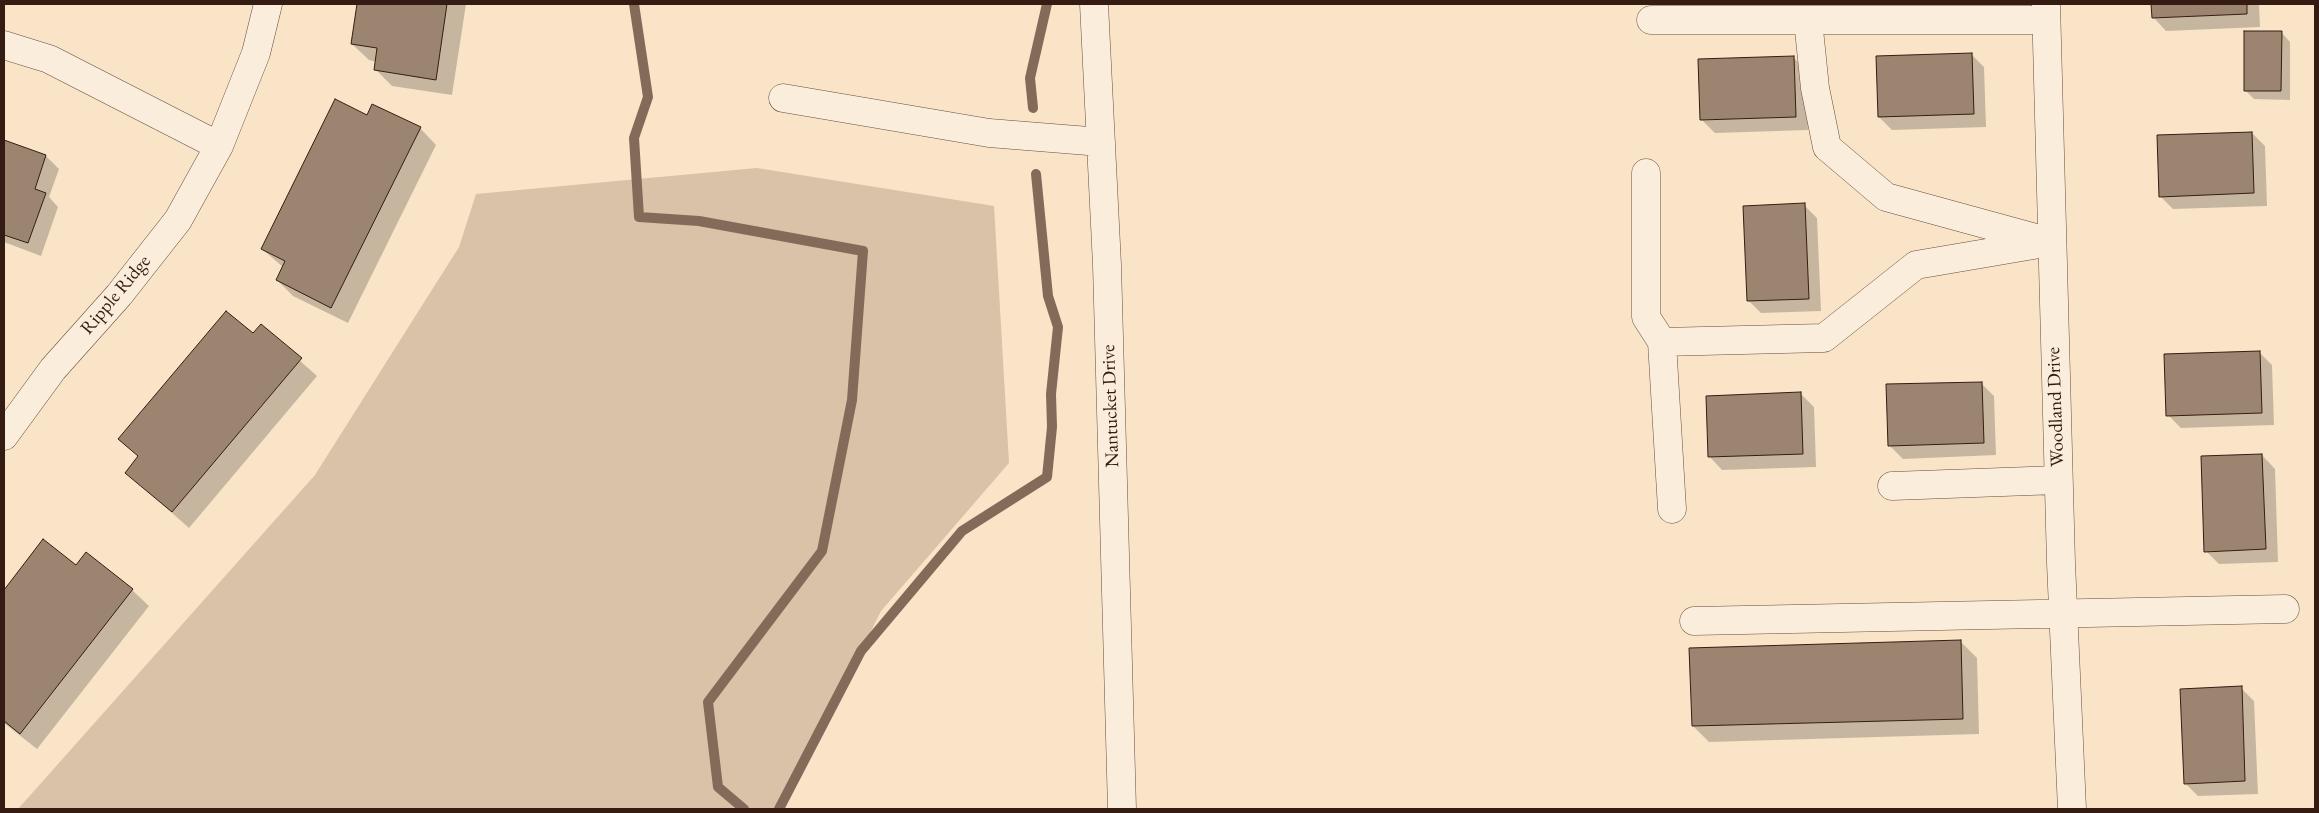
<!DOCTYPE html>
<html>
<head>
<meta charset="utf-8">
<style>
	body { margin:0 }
	#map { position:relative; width:2319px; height:813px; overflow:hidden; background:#f9e4c7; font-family:"EB Garamond",serif }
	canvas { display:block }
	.frame { position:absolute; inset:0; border:5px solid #351c12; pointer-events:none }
</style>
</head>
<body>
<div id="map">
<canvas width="2319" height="813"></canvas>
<div class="frame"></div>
</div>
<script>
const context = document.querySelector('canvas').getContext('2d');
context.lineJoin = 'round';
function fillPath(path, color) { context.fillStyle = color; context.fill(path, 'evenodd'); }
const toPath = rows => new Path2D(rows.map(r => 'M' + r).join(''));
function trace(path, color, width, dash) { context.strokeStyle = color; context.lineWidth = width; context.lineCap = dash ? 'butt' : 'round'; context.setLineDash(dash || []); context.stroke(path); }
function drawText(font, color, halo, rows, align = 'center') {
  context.font = font + ' "EB Garamond",serif'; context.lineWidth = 4; context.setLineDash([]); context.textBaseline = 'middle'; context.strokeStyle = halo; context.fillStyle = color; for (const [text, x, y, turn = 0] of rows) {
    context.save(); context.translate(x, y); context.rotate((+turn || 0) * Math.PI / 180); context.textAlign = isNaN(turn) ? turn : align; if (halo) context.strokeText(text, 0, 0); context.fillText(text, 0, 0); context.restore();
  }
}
fillPath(toPath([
	[757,168,994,206,1009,463,881,611,782,809,18,809,315,475,459,247,476,194]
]), '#d8c2a8');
fillPath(toPath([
	[359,4,466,4,452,95,392,86,376,70,377,62,369,60,352,44],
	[2152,4,2259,4,2260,27,2166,31,2153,17],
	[2281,32,2290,42,2290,100,2254,99,2245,90],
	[1971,54,1984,67,1986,127,1892,130,1879,117],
	[1793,57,1806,70,1808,130,1715,133,1701,119],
	[368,116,420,128,436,145,348,323,293,296,277,280,283,267,262,249],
	[2252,133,2265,146,2267,206,2173,209,2160,196],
	[4,142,46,156,59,169,49,197,58,207,41,256,4,242],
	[1804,205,1817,218,1821,311,1761,313,1748,300],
	[261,326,317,376,189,528,126,472,139,457,120,438,253,335],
	[2259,352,2272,365,2274,425,2181,428,2168,415],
	[1981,383,1994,396,1996,455,1903,459,1890,446],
	[1801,394,1814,407,1816,467,1722,470,1709,456],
	[2262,455,2275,469,2278,562,2219,564,2206,551],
	[44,541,76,566,86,554,132,590,149,606,37,749,4,723,4,592],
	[1961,642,1977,658,1979,734,1709,742,1693,726],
	[2241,688,2254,701,2258,794,2198,796,2185,783]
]), '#0003');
trace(toPath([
	[634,4,648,97,634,138,639,217,699,221,863,251,852,400,822,551,708,702,718,787,744,809],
	[1033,108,1030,78,1047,4],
	[779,809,861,651,962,531,1047,477,1052,427,1051,394,1058,327,1048,296,1036,174]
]), '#826b59', 10);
const building = toPath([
	[357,4,447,4,436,80,374,70,377,48,351,44,357,4],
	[2151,4,2247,4,2247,14,2152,18,2151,4],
	[2244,31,2282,31,2281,91,2244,91,2244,31],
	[1972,53,1974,114,1878,117,1876,56,1972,53],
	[1794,56,1796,117,1700,120,1698,59,1794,56],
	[335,99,367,115,372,104,421,127,331,308,276,280,285,261,261,249,335,99],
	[2252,132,2254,193,2159,197,2157,135,2252,132],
	[4,140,46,155,35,189,46,193,28,243,4,235,4,140],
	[1805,203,1809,299,1747,301,1743,206,1805,203],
	[226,311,253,333,261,324,302,358,172,512,125,473,138,456,118,439,226,311],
	[2260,351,2262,413,2166,416,2164,354,2260,351],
	[1982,382,1984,443,1888,446,1886,384,1982,382],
	[1801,392,1803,454,1708,457,1706,396,1801,392],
	[2262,454,2266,549,2204,552,2201,456,2262,454],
	[43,539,76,565,86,552,133,589,20,734,4,721,4,590,43,539],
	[1961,640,1963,719,1692,726,1689,648,1961,640],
	[2242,686,2245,781,2184,784,2180,689,2242,686]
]);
fillPath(building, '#9b8470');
trace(building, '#351c12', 1);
const minor = toPath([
	[1094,4,1107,265,1122,809],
	[2046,4,2061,563,2072,809],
	[1651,20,2046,20],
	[1808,20,1815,88,1827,147,1886,197,2043,240],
	[4,45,49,59,219,146],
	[783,98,989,133,1101,142],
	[1646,173,1646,317,1662,342,1824,338,1916,265,2051,242],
	[1662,342,1672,509],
	[4,436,53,369,119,295,178,220,219,146,256,53,268,4],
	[1892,486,2058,480],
	[1694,621,2285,609]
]);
trace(minor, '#664e3f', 29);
trace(minor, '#fbeddb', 28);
drawText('19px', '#351c12', '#fbeddb', [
	["Ripple Ridge",116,295,-50],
	["Nantucket Drive",1111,406,-92],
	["Woodland Drive",2056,407,-92]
]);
</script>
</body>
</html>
